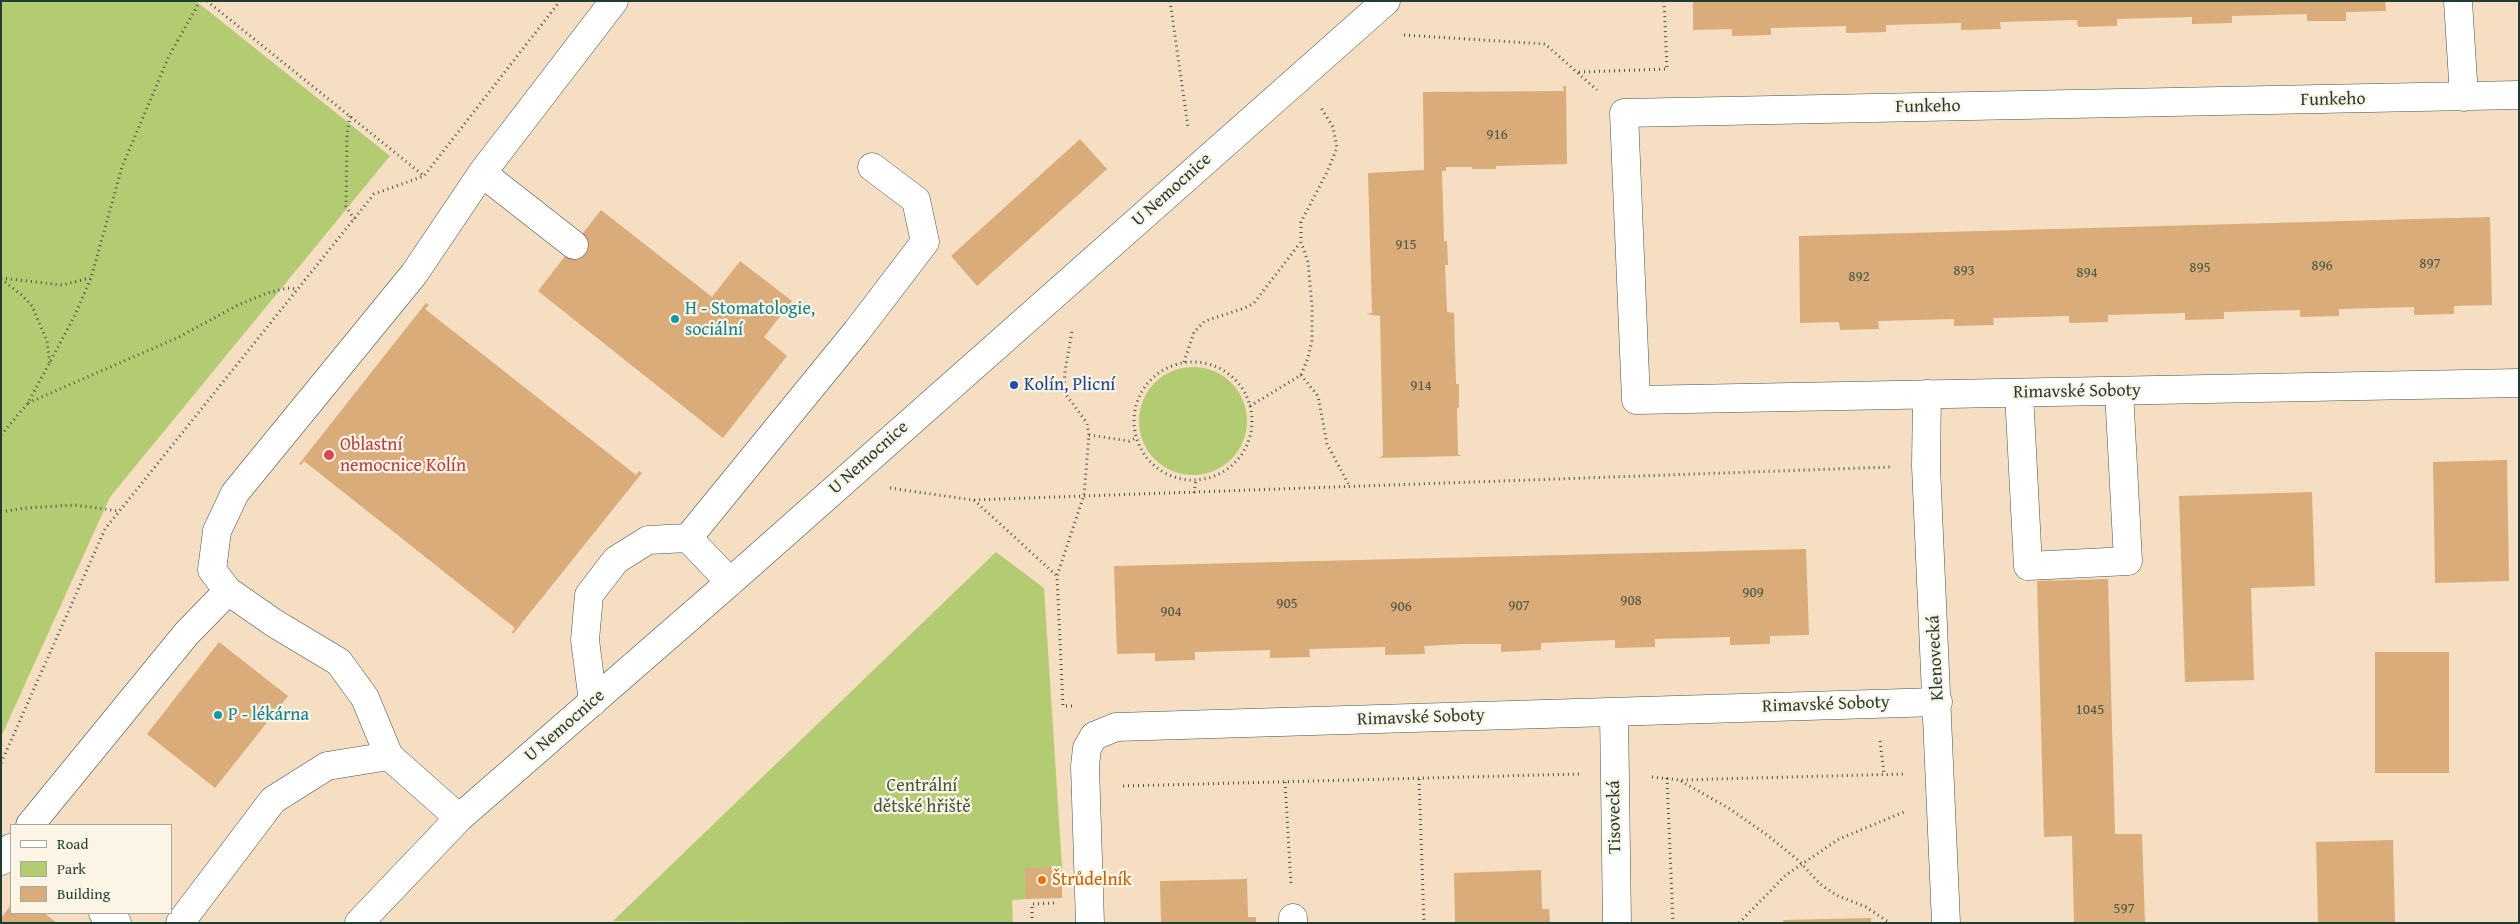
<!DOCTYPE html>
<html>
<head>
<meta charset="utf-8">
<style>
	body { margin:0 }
	#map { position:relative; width:2520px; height:924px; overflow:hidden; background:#f6dec3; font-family:"Gentium Book Plus",serif }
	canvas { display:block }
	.frame { position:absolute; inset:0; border:2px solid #1f3d34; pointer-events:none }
	.legend { position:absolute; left:10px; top:824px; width:162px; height:90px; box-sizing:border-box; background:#fcf5e5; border:1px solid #a4ab9e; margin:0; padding:6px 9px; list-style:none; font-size:15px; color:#1f3d34 }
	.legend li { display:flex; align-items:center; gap:10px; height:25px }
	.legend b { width:25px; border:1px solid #a4ab9e }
</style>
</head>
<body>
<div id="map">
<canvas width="2520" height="924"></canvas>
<div class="frame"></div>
<ul class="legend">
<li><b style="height:6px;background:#fff"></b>Road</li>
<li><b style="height:14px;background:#b4cc71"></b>Park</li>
<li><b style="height:14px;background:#d9ac7a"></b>Building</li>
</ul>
</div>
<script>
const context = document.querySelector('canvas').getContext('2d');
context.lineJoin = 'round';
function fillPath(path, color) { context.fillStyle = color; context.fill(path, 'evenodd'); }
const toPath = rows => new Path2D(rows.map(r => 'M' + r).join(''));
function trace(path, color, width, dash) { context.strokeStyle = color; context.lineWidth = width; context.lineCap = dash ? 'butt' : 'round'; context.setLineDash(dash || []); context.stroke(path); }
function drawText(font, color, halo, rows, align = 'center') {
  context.font = font + ' "Gentium Book Plus",serif'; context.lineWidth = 4.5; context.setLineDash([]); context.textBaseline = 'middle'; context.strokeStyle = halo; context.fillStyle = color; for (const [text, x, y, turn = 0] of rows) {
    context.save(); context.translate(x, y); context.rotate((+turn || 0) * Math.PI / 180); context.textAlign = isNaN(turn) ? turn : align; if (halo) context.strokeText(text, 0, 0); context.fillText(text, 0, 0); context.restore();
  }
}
fillPath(toPath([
	[1,1,196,1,390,156,110,497,1,737],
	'1139 421a54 54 0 1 1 108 0a54 54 0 1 1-108 0Z',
	[996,552,1044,588,1062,867,1026,899,1012,900,1013,923,613,921]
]), '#b4cc71');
fillPath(toPath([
	[1693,1,2385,1,2386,11,2346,12,2346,21,2307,21,2307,14,2232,16,2232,23,2192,24,2192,17,2117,19,2117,26,2078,27,2077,20,2000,22,2001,29,1961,30,1961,23,1886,25,1886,32,1846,33,1846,26,1771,28,1771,35,1732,36,1732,29,1693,30],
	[1563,86,1566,86,1567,164,1496,166,1496,169,1472,169,1472,167,1446,167,1446,171,1442,171,1444,241,1447,241,1448,265,1445,265,1447,312,1454,313,1456,384,1459,384,1459,407,1457,408,1458,454,1461,456,1378,458,1383,456,1380,316,1366,314,1372,313,1368,173,1424,170,1423,92,1564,91],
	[1080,139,1107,169,977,286,951,256],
	[601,210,712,297,740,261,792,301,764,337,787,356,723,438,538,291],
	[2490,217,2492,305,2454,306,2454,314,2414,315,2414,307,2339,309,2339,316,2300,317,2300,310,2224,312,2224,319,2185,320,2185,313,2108,315,2108,322,2069,323,2069,316,1993,318,1994,325,1954,326,1954,319,1878,321,1879,329,1840,330,1839,322,1800,323,1799,236],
	[426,303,429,305,425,309,636,475,639,471,642,473,513,634,512,632,515,628,304,461,301,465,299,464],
	[2507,460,2509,581,2435,583,2433,462],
	[2312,492,2315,586,2251,588,2254,680,2185,682,2179,496],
	[1806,549,1809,635,1770,636,1770,644,1730,645,1730,637,1655,639,1655,647,1615,648,1615,640,1541,643,1541,650,1501,652,1501,644,1462,644,1424,646,1425,654,1385,655,1385,647,1309,649,1310,657,1270,658,1270,650,1195,652,1195,660,1155,661,1155,653,1117,654,1114,566],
	[2108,579,2115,834,2142,834,2145,923,2074,923,2072,836,2044,837,2037,581],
	[219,642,288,696,215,788,147,734],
	[2375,652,2449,652,2449,773,2375,773],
	[2393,840,2395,923,2318,923,2316,842],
	[1062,867,1062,898,1026,899,1025,868],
	[1541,870,1542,909,1549,909,1550,923,1455,923,1454,873],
	[1247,879,1248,917,1256,917,1256,923,1161,923,1160,881],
	[11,905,11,913,44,913,57,923,1,923,1,918],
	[1871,918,1871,923,1784,923,1783,920]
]), '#d9ac7a');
const minor = toPath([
	[2458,1,2464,97],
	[2519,95,1624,113,1636,400,2519,383],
	[482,173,574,245],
	[2019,393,2028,566,2128,561,2119,391],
	[1927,394,1926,466,1946,923],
	[688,538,730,582],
	[228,591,274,623,339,662,365,698,389,756,459,818],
	[593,702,585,640,589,595,616,560,648,540,688,538,857,331,925,242,916,200,872,167],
	[1614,712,1617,923],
	[30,825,187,633,228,591,212,570,217,531,235,493,414,274,482,173,614,1],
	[1,861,11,848],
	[103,913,117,923],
	[1293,918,1293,923],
	[180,923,273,800,327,766,389,756],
	[359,923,459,818,730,582,1386,1],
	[1090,923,1085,766,1087,748,1094,736,1116,727,1938,702]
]);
trace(minor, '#3f5549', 29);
trace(toPath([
	[207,1,424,176],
	[1170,1,1188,127],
	[1404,35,1545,44,1597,90],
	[1579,72,1667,69,1664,1],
	[350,116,347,134,346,206,354,219],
	[1,278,62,285,90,278],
	[1,279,22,295,32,306,47,341,50,364],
	'1134 421a59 59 0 1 1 118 0a59 59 0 1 1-118 0Z',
	[1184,362,1194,332,1205,321,1245,308,1254,303,1300,243],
	[1301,375,1318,396,1327,444,1350,487],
	[28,403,179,337,238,305,267,293,287,288,297,289],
	[1250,406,1301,375,1308,358,1312,340,1312,306,1308,262,1301,242,1301,222,1327,172,1337,148,1333,127,1320,106],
	[1,435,28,403,74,317,91,278,122,167,169,56,200,1],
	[1089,435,1129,441,1136,438],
	[890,488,973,500,1890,467],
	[1194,493,1196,480],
	[974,500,1057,576],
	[1,512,25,508,75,505,119,511],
	[1072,706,1063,706,1057,576,1084,495,1089,435,1087,423,1064,392,1065,371,1072,331],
	[1880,741,1884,774],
	[1,763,105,529,374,194,424,176,560,1],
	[1652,777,1680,780,1903,774],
	[1667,778,1673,923],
	[1419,779,1424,923],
	[1681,781,1730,809,1767,835,1798,860,1820,884,1836,895,1866,907,1890,923],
	[1285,782,1291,884],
	[1123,786,1579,774],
	[1032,923,1032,904,1054,903],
	[1739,923,1786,875,1839,839,1904,812]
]), '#3f5549', 3, [1, 4]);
trace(minor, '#fff', 28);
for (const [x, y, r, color] of [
	[675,319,5,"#0f9aa8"],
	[1014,385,5,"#1a4fb4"],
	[329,455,6,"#e0444e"],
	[218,715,5,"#0f9aa8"],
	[1042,880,5,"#e8710a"]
]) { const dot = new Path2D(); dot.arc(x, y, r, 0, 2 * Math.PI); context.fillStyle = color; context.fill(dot); trace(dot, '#fcf5e5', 2); }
drawText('15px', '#4e5946', null, [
	["916",1497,135],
	["915",1406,245],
	["897",2430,264],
	["896",2322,266],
	["895",2200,268],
	["893",1964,271],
	["894",2087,273],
	["892",1859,277],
	["914",1421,386],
	["909",1753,593],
	["908",1631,601],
	["905",1287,604],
	["907",1519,606],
	["906",1401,607],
	["904",1171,612],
	["1045",2090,710],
	["597",2124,909]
]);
drawText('18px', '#1f3d34', '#fcf5e5', [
	["Funkeho",2333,100,-1],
	["Funkeho",1928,107,-1],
	["U Nemocnice",1172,190,-42],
	["Rimavské Soboty",2077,392,-1],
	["U Nemocnice",869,458,-42],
	["Klenovecká",1936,658,-93],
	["Rimavské Soboty",1826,705,-2],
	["Rimavské Soboty",1421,718,-2],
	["U Nemocnice",565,726,-41],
	["Tisovecká",1615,817,-91]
]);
drawText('18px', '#0d838f', '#fcf5e5', [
	["H - Stomatologie,",685,309],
	["sociální",685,330],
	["P - lékárna",228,715]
], 'left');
drawText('18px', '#164399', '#fcf5e5', [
	["Kolín, Plicní",1024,385]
], 'left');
drawText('18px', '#be3a42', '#fcf5e5', [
	["Oblastní",340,445],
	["nemocnice Kolín",340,466]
], 'left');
drawText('18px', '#3d5a40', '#fcf5e5', [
	["Centrální",922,786],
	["dětské hřiště",922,807]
]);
drawText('18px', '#c56008', '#fcf5e5', [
	["Štrůdelník",1052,880]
], 'left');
</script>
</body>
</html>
